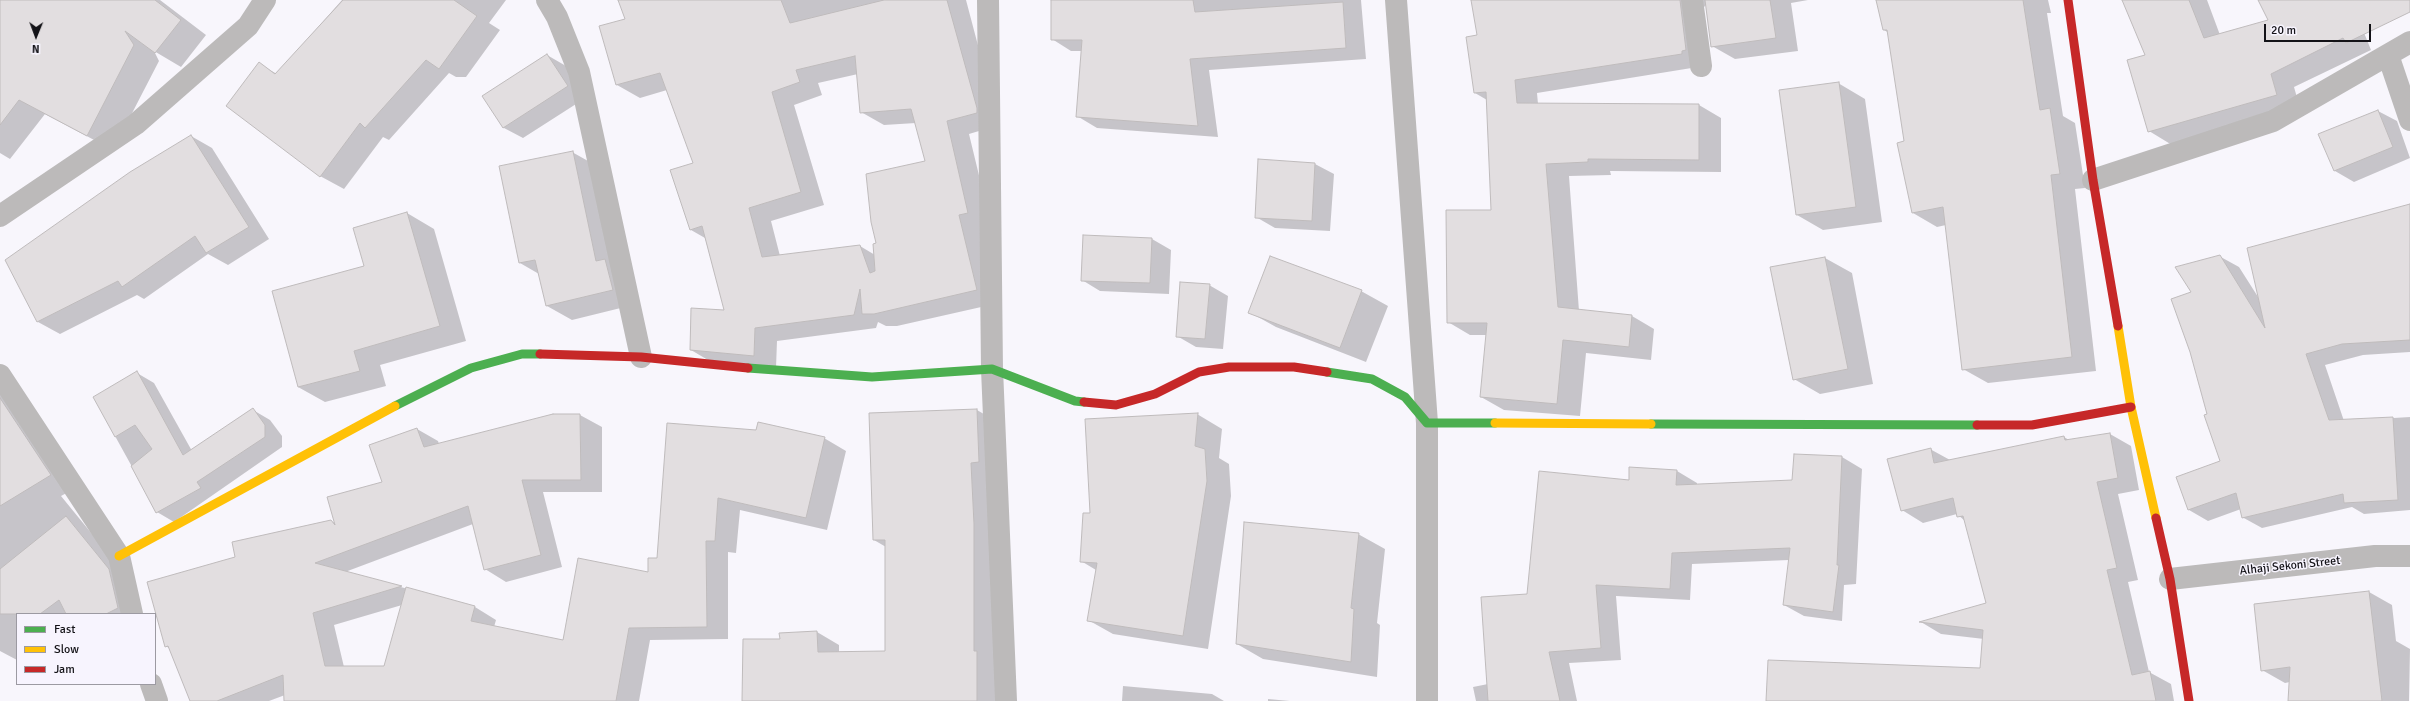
<!DOCTYPE html>
<html>
<head>
<meta charset="utf-8">
<style>
	body { margin:0 }
	#map { position:relative; width:2410px; height:701px; overflow:hidden; background:#f8f6fc; font-family:Signika,sans-serif }
	canvas { display:block }
	.legend { position:absolute; left:16px; top:613px; width:140px; height:72px; box-sizing:border-box; background:#f7f4fe; border:1px solid #9c9aa2; margin:0; padding:5px 7px; list-style:none; font-size:12px; color:#131217 }
	.legend li { display:flex; align-items:center; gap:8px; height:20px }
	.legend b { width:20px; border:1px solid #9c9aa2 }
	.north { position:absolute; left:16px; top:16px; width:40px; height:40px; -webkit-text-stroke:3px #f7f4fe; paint-order:stroke; rotate:181deg; font-size:11px; font-weight:700; line-height:16px; text-align:center; color:#131217 }
	.north::after { content:''; display:block; margin:auto; width:14px; height:18px; background:#131217; clip-path:polygon(50% 0,100% 100%,50% 72%,0 100%) }
	.scale { position:absolute; left:2264px; top:24px; width:107px; height:18px; box-sizing:border-box; border:2px solid #131217; border-top:0; padding-left:5px; font-size:12px; line-height:14px; white-space:nowrap; color:#131217; -webkit-text-stroke:3px #f7f4fe; paint-order:stroke }
</style>
</head>
<body>
<div id="map">
<canvas width="2410" height="701"></canvas>
<ul class="legend">
<li><b style="height:5px;background:#4caf50"></b>Fast</li>
<li><b style="height:5px;background:#ffc107"></b>Slow</li>
<li><b style="height:5px;background:#c62828"></b>Jam</li>
</ul>
<div class="north">N</div>
<div class="scale">20 m</div>
</div>
<script>
const context = document.querySelector('canvas').getContext('2d');
context.lineJoin = 'round';
function fillPath(path, color) { context.fillStyle = color; context.fill(path, 'evenodd'); }
const toPath = rows => new Path2D(rows.map(r => 'M' + r).join(''));
function trace(path, color, width, dash) { context.strokeStyle = color; context.lineWidth = width; context.lineCap = dash ? 'butt' : 'round'; context.setLineDash(dash || []); context.stroke(path); }
function drawText(font, color, halo, rows, align = 'center') {
  context.font = font + ' Signika,sans-serif'; context.lineWidth = 3; context.setLineDash([]); context.textBaseline = 'middle'; context.strokeStyle = halo; context.fillStyle = color; for (const [text, x, y, turn = 0] of rows) {
    context.save(); context.translate(x, y); context.rotate((+turn || 0) * Math.PI / 180); context.textAlign = isNaN(turn) ? turn : align; if (halo) context.strokeText(text, 0, 0); context.fillText(text, 0, 0); context.restore();
  }
}
fillPath(toPath([
	[0,0,160,0,206,35,181,67,154,51,159,61,113,150,45,114,10,159,0,153],
	[342,0,506,0,489,23,500,30,466,77,456,77,449,73,389,140,383,137,344,189,320,176,259,64,277,74],
	[633,0,966,0,999,125,969,134,991,225,999,303,897,326,886,326,878,322,876,328,777,341,776,368,713,363,691,350,725,311,705,238,691,230,694,164,667,90,640,98,617,85,627,20],
	[858,74,861,112,884,125,916,123,927,162,877,244,875,255,860,246,780,256,771,221,824,205,794,105,822,95,818,83],
	[1052,0,1361,0,1366,59,1209,70,1218,137,1097,128,1077,116,1082,51,1071,51,1052,39],
	[1472,0,1808,0,1791,3,1798,51,1735,59,1712,46,1706,5,1703,8,1704,66,1537,93,1538,104,1699,105,1721,118,1721,172,1610,171,1611,175,1569,176,1579,311,1632,316,1654,329,1651,360,1586,353,1580,416,1504,410,1481,397,1487,335,1470,335,1448,322,1492,211,1487,100,1475,93,1479,36],
	[1877,0,2048,0,2051,13,2047,13,2063,116,2075,123,2085,188,2075,189,2096,371,1988,383,1963,369,1946,225,1937,227,1913,213,1906,142,1889,33,1884,30],
	[2123,0,2207,0,2220,35,2269,21,2267,0,2359,0,2352,3,2371,50,2294,87,2300,108,2172,145,2149,131,2146,56],
	[547,55,566,66,587,97,523,138,504,128,483,96],
	[1838,83,1865,99,1882,222,1823,230,1797,215],
	[2378,111,2397,121,2410,158,2354,182,2335,171,2320,134],
	[191,136,212,148,269,239,228,265,208,254,144,299,137,295,60,334,38,322,6,261],
	[572,152,597,166,637,304,572,320,547,306,539,274,520,263],
	[1315,164,1334,174,1330,231,1275,228,1256,217],
	[2410,205,2410,352,2363,355,2325,365,2344,421,2410,417,2410,510,2364,514,2352,507,2262,528,2242,517,2241,509,2208,521,2189,510,2221,462,2208,415,2192,293,2219,256,2239,267,2260,300],
	[407,213,434,229,466,341,380,365,386,386,325,402,298,387,365,267],
	[1152,239,1171,250,1169,294,1100,291,1082,280],
	[1825,258,1852,273,1873,384,1820,394,1794,379,1772,268],
	[1209,285,1228,296,1223,349,1196,347,1177,336],
	[1361,291,1388,306,1366,362,1276,327,1249,312],
	[0,364,74,489,61,496,132,583,139,614,17,614,17,660,0,651],
	[137,373,154,383,192,451,253,410,270,420,282,436,282,447,174,522,157,512,94,398],
	[977,410,999,423,999,701,743,701,781,640,817,632,839,645,839,653,886,652,886,547,874,540],
	[1197,414,1222,429,1219,458,1229,464,1231,496,1208,649,1113,634,1088,620,1096,570,1081,561,1091,514],
	[553,415,580,415,602,427,602,492,543,492,562,567,506,582,485,569,473,524,345,572,475,607,496,620,494,627,564,641,649,573,658,559,668,424,824,438,846,451,827,530,740,510,736,553,728,552,728,639,650,640,639,701,285,701,285,695,269,701,191,701,170,649,166,646,237,558,331,521,335,523,384,483,417,429,438,441,439,444],
	[402,605,384,667,344,667,334,625],
	[2110,434,2131,446,2139,490,2118,494,2138,580,2128,582,2149,672,2171,684,2174,701,1859,701,1981,669,1984,639,1941,634,1921,622,1988,604,1965,521,1957,514,1923,523,1902,510,1930,449,1950,460,2064,437,2069,440],
	[1842,457,1862,469,1856,584,1844,585,1842,621,1804,616,1784,605,1789,560,1692,564,1690,600,1616,596,1621,660,1569,663,1577,701,1476,701,1473,687,1488,684,1528,595,1630,481,1677,471,1697,483,1697,485,1793,481],
	[1358,534,1385,549,1377,623,1380,625,1377,677,1263,659,1237,644],
	[2369,592,2392,605,2396,641,2410,649,2409,701,2289,701,2290,682,2285,683,2262,670,2255,604],
	[1123,686,1212,694,1224,701,1122,701],
	[1268,699,1290,701,1268,701]
]), '#0003');
const building = toPath([
	[0,0,155,0,181,20,155,53,125,31,134,45,87,136,19,100,0,125,0,0],
	[343,0,454,0,477,16,439,69,426,60,365,128,360,123,320,177,226,106,259,62,275,74,343,0],
	[618,0,781,0,790,23,884,0,947,0,977,108,977,113,947,121,968,213,959,215,977,290,874,314,862,314,860,289,854,315,755,328,754,356,690,350,691,308,724,310,702,226,690,230,670,170,693,163,660,73,616,85,599,26,625,19,618,0],
	[855,56,860,113,911,109,925,161,866,174,871,222,876,243,873,244,875,271,870,273,860,245,762,257,749,208,801,192,772,92,800,82,796,70,855,56],
	[1051,0,1193,0,1195,12,1343,2,1346,48,1190,59,1198,126,1076,117,1082,40,1051,40,1051,0],
	[1471,0,1680,0,1686,50,1682,51,1682,54,1515,80,1517,103,1699,104,1699,160,1588,159,1588,162,1546,164,1558,307,1632,315,1629,347,1563,340,1557,404,1480,397,1487,323,1447,323,1446,210,1491,210,1486,92,1474,93,1466,37,1477,35,1471,0],
	[1705,0,1770,0,1776,38,1711,47,1705,0],
	[1876,0,2023,0,2040,110,2050,108,2060,174,2051,175,2072,357,1962,370,1943,207,1912,213,1897,143,1904,141,1887,30,1883,30,1876,0],
	[2122,0,2189,0,2204,38,2268,20,2258,0,2410,0,2410,12,2346,43,2343,38,2271,74,2277,95,2148,132,2127,60,2145,55,2122,0],
	[547,54,568,86,503,128,482,96,547,54],
	[1839,82,1856,207,1796,215,1779,90,1839,82],
	[2378,110,2393,147,2334,171,2318,134,2378,110],
	[191,135,249,227,206,253,195,236,122,287,118,281,37,322,5,260,130,172,191,135],
	[573,151,596,261,605,259,613,290,546,306,535,260,519,263,499,166,573,151],
	[1258,159,1315,163,1312,221,1255,218,1258,159],
	[2410,204,2410,340,2342,344,2306,354,2329,420,2393,417,2398,500,2344,503,2343,494,2242,518,2236,493,2188,510,2176,477,2220,461,2204,415,2207,414,2190,352,2171,299,2191,292,2175,267,2220,255,2265,328,2247,248,2410,204],
	[407,212,440,326,354,351,360,371,298,387,272,291,364,266,353,228,407,212],
	[1083,235,1152,238,1150,283,1081,281,1083,235],
	[1270,256,1362,290,1340,348,1248,313,1270,256],
	[1825,257,1848,369,1793,380,1770,267,1825,257],
	[1180,282,1210,284,1205,339,1176,337,1180,282],
	[137,371,183,455,253,408,265,425,265,437,197,482,201,488,156,513,131,466,152,449,135,425,115,437,93,397,137,371],
	[0,398,51,475,0,506,0,398],
	[977,409,979,462,971,463,974,524,974,651,977,651,977,701,742,701,743,639,780,639,779,633,817,631,818,652,885,651,885,540,873,540,869,413,977,409],
	[1198,413,1195,446,1205,449,1207,481,1183,636,1087,621,1097,563,1080,562,1083,513,1090,513,1085,419,1198,413],
	[553,414,580,414,581,480,522,480,541,555,484,570,468,506,315,563,402,586,313,613,325,666,384,666,406,587,475,606,471,621,563,640,578,558,648,572,648,558,657,558,667,423,756,430,758,422,825,437,806,518,718,498,715,541,706,541,707,627,629,628,616,701,284,701,283,675,217,701,190,701,168,646,165,647,147,582,235,557,232,542,331,520,335,525,327,497,382,482,369,445,417,428,424,447,553,414],
	[2110,433,2118,478,2097,482,2117,568,2107,570,2132,675,2150,671,2156,701,1766,701,1768,660,1980,668,1983,630,1919,622,1986,603,1963,516,1957,517,1953,498,1901,511,1887,459,1931,448,1934,463,2064,436,2065,440,2110,433],
	[1794,454,1842,456,1837,565,1839,565,1833,612,1783,605,1790,548,1672,553,1670,589,1596,585,1601,648,1549,652,1560,701,1488,701,1481,597,1527,594,1539,471,1629,480,1629,467,1677,470,1676,485,1792,480,1794,454],
	[66,516,109,569,118,608,106,614,66,614,59,600,40,614,0,614,0,569,66,516],
	[1244,522,1359,533,1351,608,1354,609,1351,662,1236,644,1244,522],
	[2369,591,2382,701,2288,701,2290,667,2261,671,2254,604,2369,591]
]);
fillPath(building, '#e2dee0');
trace(building, '#bfbbbc', 1);
trace(toPath([
	[547,0,557,17,579,72,641,357],
	[988,0,992,369,1006,701],
	[1396,0,1427,423,1427,701],
	[1692,0,1701,66],
	[2388,55,2410,120],
	[2093,180,2273,121,2410,42],
	[0,216,136,124,248,26,265,0],
	[0,375,119,556,132,614],
	[2170,579,2375,556,2410,556],
	[151,684,157,701]
]), '#bcbaba', 22);
trace(toPath([
	[748,368,872,377,992,369,1075,401,1084,402],
	[1327,372,1372,379,1405,397,1427,423,1495,423],
	[395,406,471,368,522,354,540,354],
	[1651,424,1977,425]
]), '#4caf50', 9);
trace(toPath([
	[2118,326,2131,407,2156,518],
	[1495,423,1651,424],
	[119,556,395,406]
]), '#ffc107', 9);
trace(toPath([
	[2068,0,2093,180,2118,326],
	[540,354,641,357,748,368],
	[1084,402,1116,405,1155,394,1199,372,1229,367,1294,367,1327,372],
	[1977,425,2032,425,2131,407],
	[2156,518,2170,579,2189,701]
]), '#c62828', 9);
drawText('12px', '#131217', '#f7f4fe', [
	["Alhaji Sekoni Street",2290,566,-6]
]);
</script>
</body>
</html>
